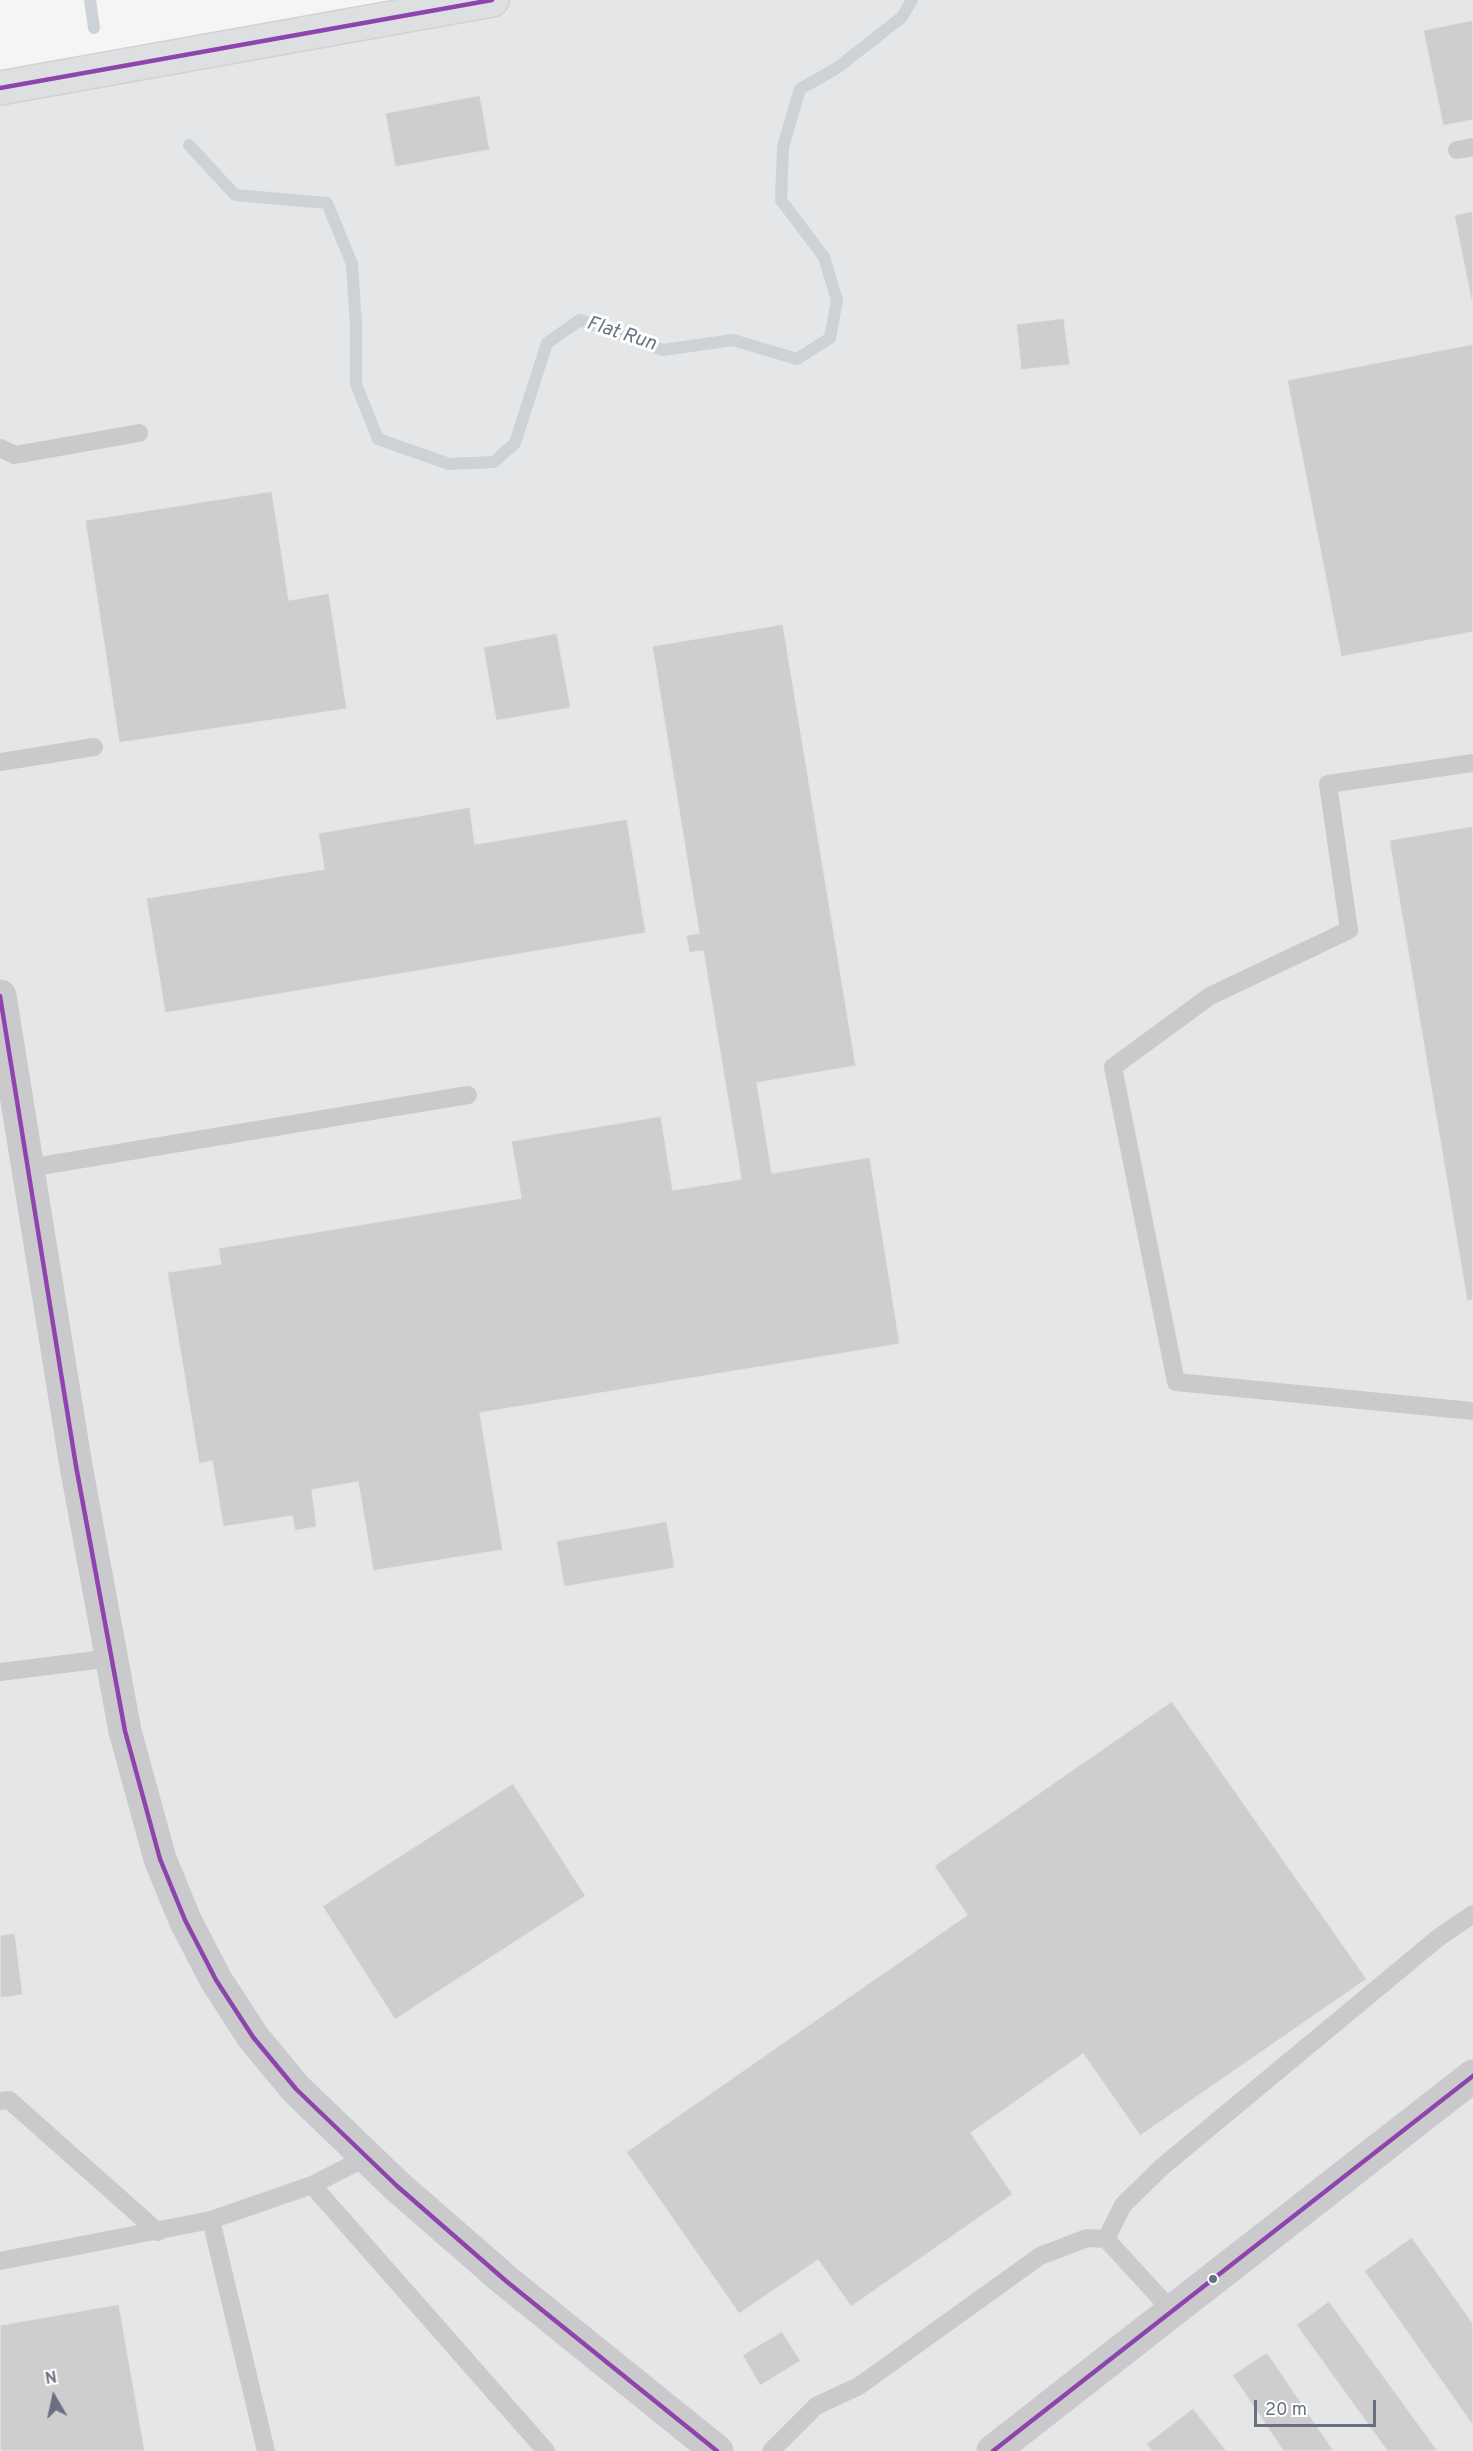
<!DOCTYPE html>
<html>
<head>
<meta charset="utf-8">
<style>
	body { margin:0 }
	#map { position:relative; width:1473px; height:2451px; overflow:hidden; background:#f5f5f4; font-family:Overpass,sans-serif }
	canvas { display:block }
	.north { position:absolute; left:24px; top:2367px; width:60px; height:60px; -webkit-text-stroke:4px #fff; paint-order:stroke; rotate:351deg; font-size:16px; font-weight:700; line-height:24px; text-align:center; color:#697181 }
	.north::after { content:''; display:block; margin:auto; width:21px; height:27px; background:#697181; clip-path:polygon(50% 0,100% 100%,50% 72%,0 100%) }
	.scale { position:absolute; left:1254px; top:2400px; width:122px; height:27px; box-sizing:border-box; border:3px solid #697181; border-top:0; padding-left:8px; font-size:18px; line-height:21px; white-space:nowrap; color:#697181; -webkit-text-stroke:4px #fff; paint-order:stroke }
</style>
</head>
<body>
<div id="map">
<canvas width="1473" height="2451"></canvas>
<div class="north">N</div>
<div class="scale">20 m</div>
</div>
<script>
const context = document.querySelector('canvas').getContext('2d');
context.lineJoin = 'round';
function fillPath(path, color) { context.fillStyle = color; context.fill(path, 'evenodd'); }
const toPath = rows => new Path2D(rows.map(r => 'M' + r).join(''));
function trace(path, color, width, dash) { context.strokeStyle = color; context.lineWidth = width; context.lineCap = dash ? 'butt' : 'round'; context.setLineDash(dash || []); context.stroke(path); }
function drawText(font, color, halo, rows, align = 'center') {
  context.font = font + ' Overpass,sans-serif'; context.lineWidth = 6; context.setLineDash([]); context.textBaseline = 'middle'; context.strokeStyle = halo; context.fillStyle = color; for (const [text, x, y, turn = 0] of rows) {
    context.save(); context.translate(x, y); context.rotate((+turn || 0) * Math.PI / 180); context.textAlign = isNaN(turn) ? turn : align; if (halo) context.strokeText(text, 0, 0); context.fillText(text, 0, 0); context.restore();
  }
}
fillPath(toPath([
	[493,0,1473,0,1473,2451,0,2451,0,88]
]), '#e5e6e7');
trace(toPath([
	[90,0,94,28],
	[189,145,235,195,327,203,352,264,356,325,356,384,378,439,449,464,494,462,515,443,547,343,580,320,663,350,733,340,797,359,830,338,837,300,824,257,781,200,783,147,800,89,837,68,902,17,912,0]
]), '#cdd2d6', 12);
const building = toPath([
	[1473,20,1473,120,1443,126,1423,30,1473,20],
	[480,95,490,150,395,167,385,113,480,95],
	[1473,211,1473,309,1454,215,1473,211],
	[1064,318,1070,365,1021,370,1016,324,1064,318],
	[1473,344,1473,632,1341,657,1287,380,1473,344],
	[272,491,289,600,329,593,347,709,119,743,85,520,272,491],
	[783,624,856,1066,757,1083,772,1173,870,1157,900,1344,480,1413,503,1550,373,1571,358,1482,312,1490,317,1527,295,1531,292,1516,223,1527,212,1461,199,1464,167,1272,221,1264,218,1248,521,1198,511,1141,661,1116,673,1190,741,1179,703,951,689,953,686,935,699,933,652,646,783,624],
	[557,633,571,708,496,721,483,647,557,633],
	[470,807,475,844,627,819,646,933,165,1013,146,898,324,869,318,833,470,807],
	[1473,826,1473,1300,1467,1301,1389,840,1473,826],
	[667,1521,675,1568,564,1587,556,1541,667,1521],
	[1172,1701,1367,1979,1140,2136,1083,2054,971,2133,1013,2194,851,2307,818,2260,739,2314,626,2152,967,1915,934,1866,1172,1701],
	[513,1783,586,1896,395,2020,322,1906,513,1783],
	[15,1933,23,1995,0,1998,0,1935,15,1933],
	[1412,2237,1473,2323,1473,2426,1364,2271,1412,2237],
	[1329,2301,1438,2451,1387,2451,1296,2325,1329,2301],
	[119,2304,145,2451,0,2451,0,2325,119,2304],
	[782,2331,801,2361,760,2386,742,2355,782,2331],
	[1267,2352,1334,2451,1283,2451,1232,2375,1267,2352],
	[1193,2408,1227,2451,1151,2451,1146,2444,1193,2408]
]);
fillPath(building, '#cececf');
trace(building, '#e4e4e4', 1.5);
const secondary = toPath([
	[0,88,492,0]
]);
trace(secondary, '#d1d2d2', 36);
trace(toPath([
	[1457,150,1473,147],
	[0,448,15,455,139,433],
	[0,762,94,747],
	[1473,763,1328,784,1349,930,1210,996,1113,1067,1176,1382,1473,1411],
	[28,1168,468,1095],
	[0,1672,112,1658],
	[0,2101,9,2100,158,2232],
	[312,2185,546,2451],
	[211,2220,266,2451],
	[1106,2239,1123,2205,1162,2167,1438,1938,1473,1914],
	[0,2261,211,2220,312,2185,367,2157],
	[771,2451,816,2406,859,2386,1040,2256,1087,2238,1106,2239,1172,2311]
]), '#cacacc', 18);
trace(toPath([
	[0,996,76,1466,125,1731,160,1859,185,1920,216,1980,253,2037,296,2089,397,2186,506,2281,717,2451],
	[993,2451,1473,2076]
]), '#cacacc', 33);
trace(secondary, '#dedfe0', 33);
trace(toPath([
	[0,88,492,0],
	[0,996,76,1466,125,1731,160,1859,185,1920,216,1980,253,2037,296,2089,397,2186,506,2281,717,2451],
	[993,2451,1473,2076]
]), '#8e44ad', 4.5);
for (const [x, y, r, color] of [
	[1213,2279,5,"#697181"]
]) { const dot = new Path2D(); dot.arc(x, y, r, 0, 2 * Math.PI); context.fillStyle = color; context.fill(dot); trace(dot, '#fff', 2); }
drawText('italic 20px', '#697784', '#fff', [
	["Flat Run",621,335,18]
]);
</script>
</body>
</html>
